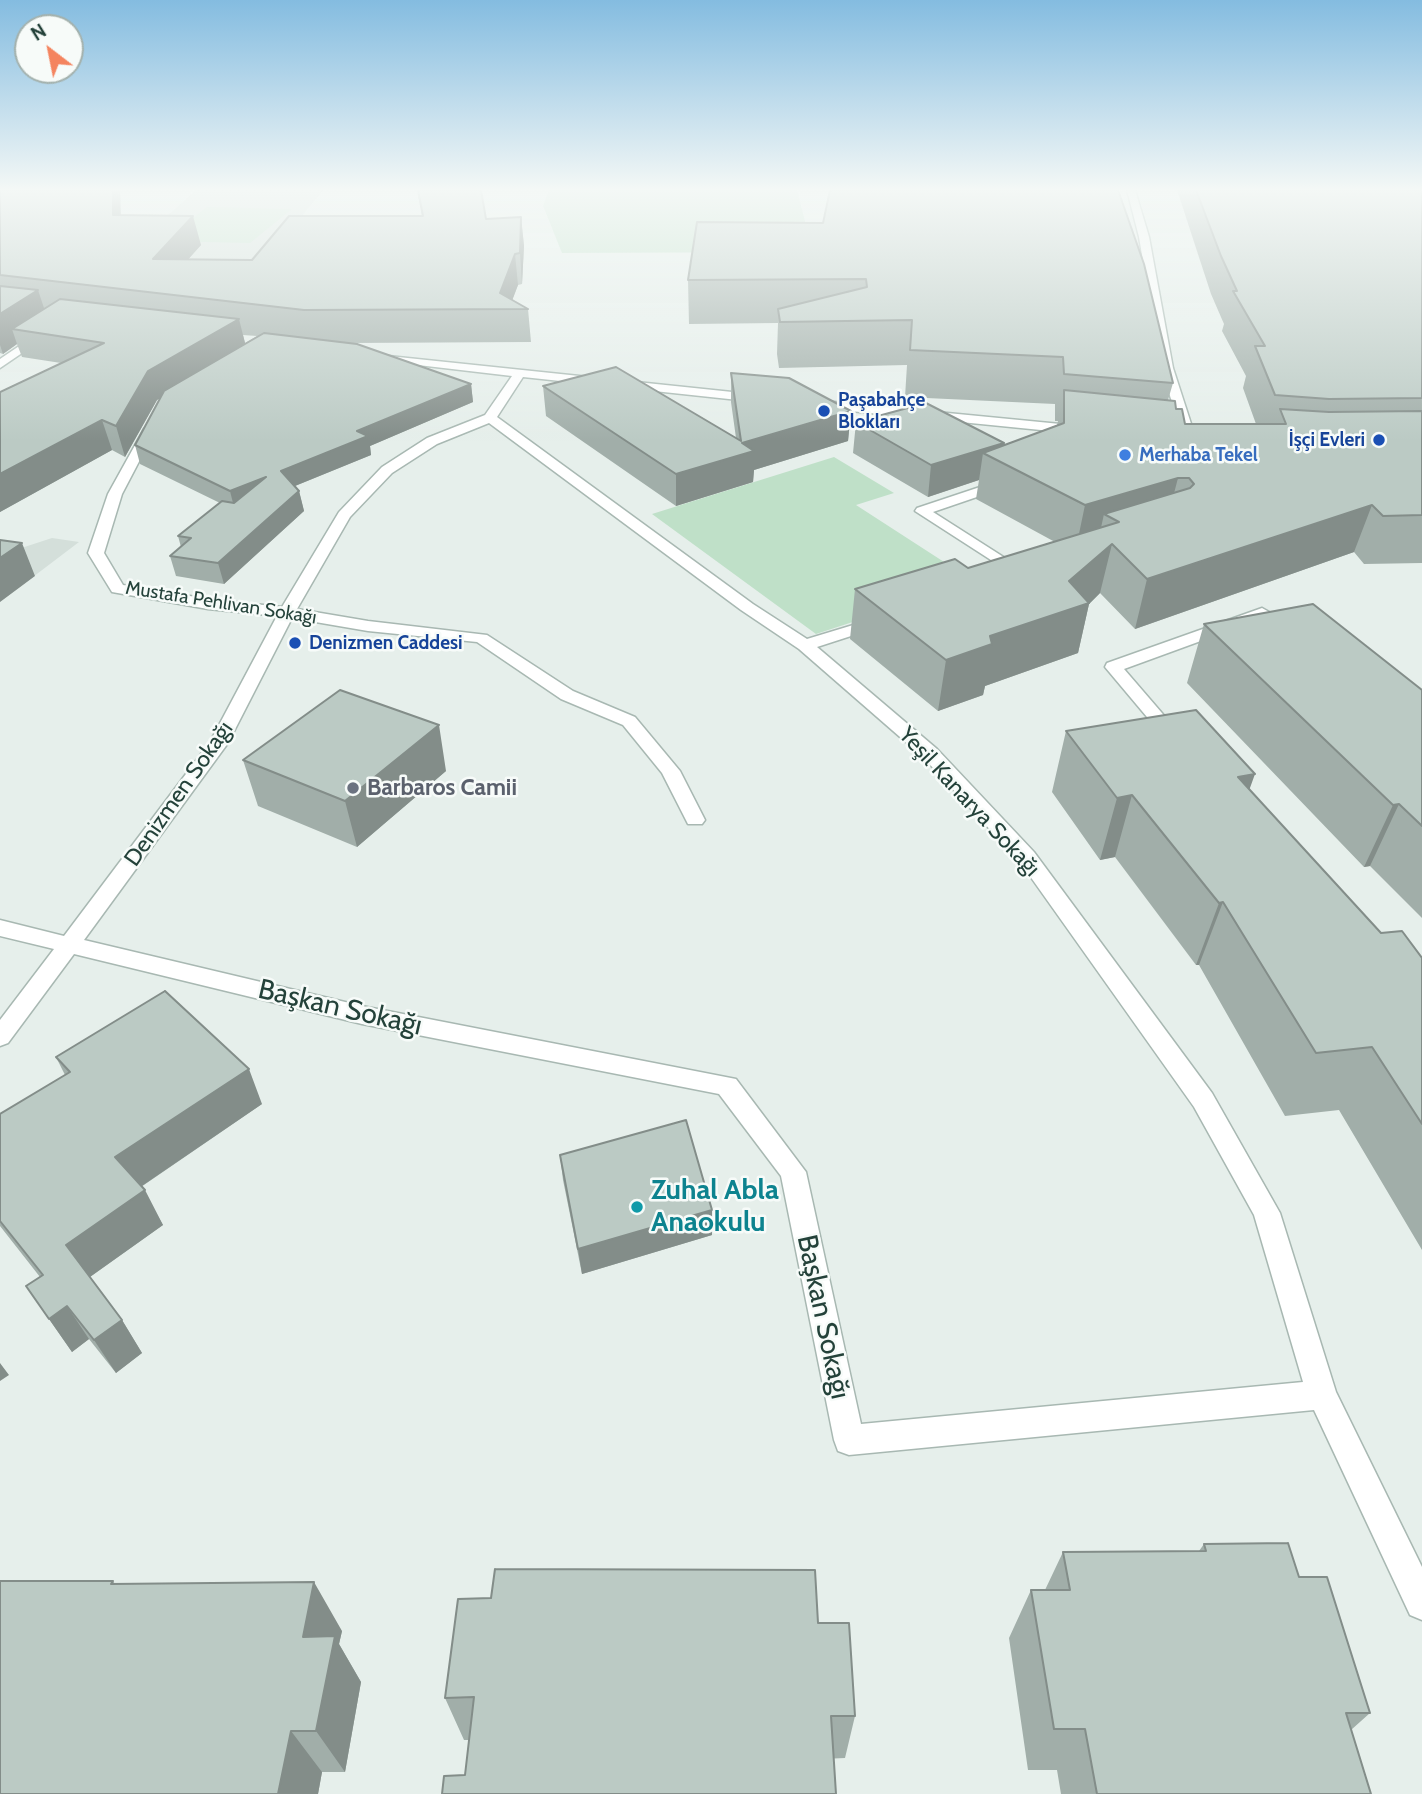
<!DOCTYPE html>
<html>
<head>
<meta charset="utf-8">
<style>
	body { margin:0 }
	#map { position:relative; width:1422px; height:1794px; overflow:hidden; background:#e6efeb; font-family:Cabin,sans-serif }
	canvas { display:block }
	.north { position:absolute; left:14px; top:14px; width:70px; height:70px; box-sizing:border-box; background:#f7fbf9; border:2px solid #a3b1ad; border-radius:50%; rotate:328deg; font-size:19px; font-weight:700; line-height:28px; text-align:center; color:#24423a }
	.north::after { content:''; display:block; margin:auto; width:24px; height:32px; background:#f4845f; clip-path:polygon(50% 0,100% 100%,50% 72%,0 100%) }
</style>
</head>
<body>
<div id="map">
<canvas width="1422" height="1794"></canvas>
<div class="north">N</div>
</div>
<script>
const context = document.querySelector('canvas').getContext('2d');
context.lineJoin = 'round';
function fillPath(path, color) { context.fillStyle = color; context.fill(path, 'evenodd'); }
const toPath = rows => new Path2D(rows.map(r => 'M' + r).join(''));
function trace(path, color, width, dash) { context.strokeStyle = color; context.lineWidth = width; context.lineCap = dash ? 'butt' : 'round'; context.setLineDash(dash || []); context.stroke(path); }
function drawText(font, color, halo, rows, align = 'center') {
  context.font = font + ' Cabin,sans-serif'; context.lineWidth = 5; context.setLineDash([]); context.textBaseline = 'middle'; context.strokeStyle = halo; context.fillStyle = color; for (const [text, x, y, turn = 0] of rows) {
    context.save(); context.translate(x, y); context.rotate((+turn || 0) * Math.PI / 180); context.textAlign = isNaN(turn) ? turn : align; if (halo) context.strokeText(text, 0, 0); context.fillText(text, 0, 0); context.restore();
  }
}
fillPath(toPath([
	[196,190,323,190,213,327,66,306],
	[52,538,79,542,0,602,0,555]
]), '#d4dfda');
fillPath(toPath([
	[549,190,797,190,813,252,562,253,543,206],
	[207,207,292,209,250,243,163,241],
	[834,457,894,493,856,505,975,582,816,634,652,514]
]), '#bfe0c8');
const minor = toPath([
	[1127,190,1135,190,1149,237,1173,368,1195,436,1194,439,1184,439,1183,436,1161,368,1139,237,1127,190],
	[37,334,47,336,0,368,0,359,37,334],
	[379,355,761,395,761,401,757,402,523,377,497,417,753,604,807,639,873,619,885,619,887,622,885,625,817,647,937,749,1034,852,1212,1093,1280,1213,1336,1392,1422,1567,1422,1620,1410,1615,1314,1410,849,1455,838,1451,834,1440,781,1176,719,1094,362,1024,74,954,8,1043,0,1046,0,1020,54,949,0,936,0,920,64,936,210,742,277,616,208,609,112,592,88,553,108,494,144,429,150,425,156,429,122,494,104,553,123,585,208,599,282,607,339,512,382,467,427,438,485,415,512,376,375,360,373,358,379,355],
	[489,423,741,610,799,649,923,757,1020,862,1194,1107,1254,1215,1303,1382,861,1424,806,1172,736,1079,362,1006,84,940,228,743,292,618,368,631,477,642,561,699,623,725,662,773,688,824,702,824,705,820,680,771,635,717,573,691,487,635,368,621,297,609,350,517,392,473,437,444,489,423],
	[814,400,1081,426,1087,430,1081,434,810,407,808,404,814,400],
	[1004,479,1009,480,1009,486,933,512,1027,572,1030,575,1027,578,1022,580,915,511,917,508,1004,479],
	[1262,608,1296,627,1288,632,1261,619,1124,669,1180,734,1183,738,1180,742,1168,742,1105,667,1107,663,1262,608]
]);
trace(minor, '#a8b8b2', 3);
fillPath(minor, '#fff');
fillPath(toPath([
	[0,190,120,190,121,215,201,245,188,259,252,260,422,216,417,190,481,190,486,219,521,217,524,246,522,284,518,285,512,300,528,309,531,342,348,343,471,384,473,402,370,446,371,455,295,486,299,491,304,511,224,584,176,576,170,556,181,547,178,536,220,503,140,464,135,445,160,398,157,400,125,457,112,450,0,512,0,392,61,363,22,357,17,344,3,354,0,353],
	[243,335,257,336,245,343],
	[1177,190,1422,190,1422,563,1364,564,1354,552,1135,629,1100,593,1089,604,1078,653,985,686,983,695,938,711,850,639,855,589,968,568,1055,542,976,499,979,480,928,497,853,453,856,422,1004,443,1003,446,1057,425,1058,421,1055,421,1055,404,905,397,907,365,779,368,777,354,778,323,689,324,688,280,697,222,1173,383,1168,400,1176,409,1185,424,1256,424,1243,388,1246,376,1222,331,1224,324,1211,294],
	[731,373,851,411,848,441,754,470,753,482,676,506,546,416,543,386,736,438,731,402],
	[1204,624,1422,690,1422,918,1370,866,1364,867,1187,683],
	[1066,731,1249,790,1381,933,1422,958,1422,1250,1339,1110,1285,1116,1199,965,1196,965,1115,857,1100,860,1052,792],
	[243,760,446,771,357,847,258,806],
	[56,1057,262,1104,141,1187,163,1225,90,1277,122,1320,142,1353,116,1373,89,1339,72,1352,26,1286,40,1277,0,1226,0,1114,65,1075],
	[560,1155,712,1210,712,1235,582,1274,563,1180],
	[1204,1544,1299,1577,1370,1713,1351,1730,1371,1794,1061,1794,1057,1770,1028,1770,1009,1638,1031,1590,1045,1590,1063,1552,1199,1551],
	[113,1581,115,1584,342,1631,339,1644,361,1682,345,1772,322,1772,318,1794,0,1794],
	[818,1623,855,1716,845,1758,465,1775,469,1740,464,1740,445,1698]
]), '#a1aea9');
fillPath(toPath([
	[113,190,120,190,121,245,113,215],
	[193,216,201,245,161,290,153,259],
	[521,217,524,246,522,284,520,253],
	[515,254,518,285,509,309,500,293],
	[38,290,49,323,12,329,17,344,3,354,0,345,0,314],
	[239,319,246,347,157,400,125,457,116,426,148,371],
	[471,384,473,402,370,446,371,455,285,490,281,471,357,431],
	[851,411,848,441,754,470,753,482,676,506,676,474,742,443],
	[102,420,112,450,0,512,0,474],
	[1004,443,1001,462,983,453,979,480,928,497,931,465],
	[266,477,235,511,230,491],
	[1178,478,1166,524,1119,522,1104,514,1097,546,1075,553,1085,505],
	[299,491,304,511,224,584,218,563],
	[1372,505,1354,552,1135,629,1147,579],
	[22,543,35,576,0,602,0,558],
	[1112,544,1100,593,1089,604,1078,653,985,686,983,695,938,711,946,660,990,636,1069,581],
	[439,725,446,771,357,847,345,801],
	[1255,774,1233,835,1238,777],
	[1132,795,1115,857,1100,860,1117,798],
	[1399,804,1370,866,1364,867,1393,805],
	[1223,902,1199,965,1196,965,1219,903],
	[249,1069,262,1104,133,1192,115,1157],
	[145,1190,163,1225,87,1279,66,1245],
	[712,1210,712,1235,582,1274,578,1249],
	[67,1306,89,1339,72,1352,49,1319],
	[122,1320,142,1353,116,1373,94,1340],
	[0,1363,9,1375,0,1381],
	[314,1582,342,1631,339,1644,361,1682,345,1772,316,1731,303,1637],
	[291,1731,322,1772,318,1794,278,1794]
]), '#838d89');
const building = toPath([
	[0,190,113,190,113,215,193,216,153,259,252,260,289,216,423,216,418,190,481,190,486,219,521,217,520,253,515,254,500,293,528,309,304,310,0,275,0,190],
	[830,190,1118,190,1144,264,1173,383,1064,374,1063,357,910,350,912,320,780,322,778,309,867,287,866,279,688,280,697,222,823,223,830,190],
	[1196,190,1422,190,1422,398,1329,399,1275,395,1255,346,1265,346,1233,291,1237,291,1221,256,1196,190],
	[0,286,38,290,0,314,0,286],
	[60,299,239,319,148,371,116,426,102,420,0,474,0,392,104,343,12,329,60,299],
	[264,333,357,344,471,384,357,431,368,436,281,471,299,491,218,563,170,556,191,538,178,536,222,501,234,503,266,477,230,491,135,445,164,391,264,333],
	[616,367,741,441,731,373,789,378,851,411,742,443,754,451,676,474,543,386,616,367],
	[1064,390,1175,401,1176,409,1182,409,1185,424,1286,424,1280,409,1329,412,1422,411,1422,515,1383,516,1372,505,1147,579,1112,544,1069,581,1089,603,990,636,992,644,946,660,855,589,955,559,968,568,1119,522,1104,514,1190,488,1194,484,1189,478,1178,478,1085,505,983,453,1064,423,1064,390],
	[926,403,1004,443,931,465,856,422,926,403],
	[0,540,22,543,0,558,0,540],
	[1313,604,1422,690,1422,826,1399,804,1393,805,1204,624,1313,604],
	[340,690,439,725,345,801,243,760,340,690],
	[1196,710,1255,774,1238,777,1381,933,1402,931,1422,958,1422,1124,1372,1047,1316,1053,1223,902,1219,903,1132,795,1117,798,1066,731,1196,710],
	[165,991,249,1069,115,1157,145,1190,66,1245,122,1320,94,1340,67,1306,49,1319,26,1286,43,1275,0,1221,0,1114,70,1072,56,1057,165,991],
	[686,1120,712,1210,578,1249,560,1155,686,1120],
	[1288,1543,1299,1577,1327,1577,1370,1713,1346,1713,1371,1794,1097,1794,1085,1729,1054,1729,1031,1590,1070,1590,1063,1552,1206,1551,1204,1544,1288,1543],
	[495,1569,815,1570,818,1623,849,1623,855,1716,831,1716,836,1794,442,1794,444,1776,465,1775,474,1697,445,1698,458,1599,491,1598,495,1569],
	[0,1581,113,1581,111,1584,314,1582,303,1637,335,1636,316,1731,291,1731,278,1794,0,1794,0,1581]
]);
fillPath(building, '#bbcac4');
trace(building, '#838d89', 2);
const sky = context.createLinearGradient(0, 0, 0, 441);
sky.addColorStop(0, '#84bce0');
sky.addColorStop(0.43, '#f4f8f6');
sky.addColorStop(1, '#f4f8f600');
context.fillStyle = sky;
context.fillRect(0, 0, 1422, 441);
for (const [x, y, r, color] of [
	[824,411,7,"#1a4fb4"],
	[1379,440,7,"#1a4fb4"],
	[1125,455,7,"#3f7fe0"],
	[295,643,7,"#1a4fb4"],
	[353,788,7,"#6b7280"],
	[637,1207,7,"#0f9aa8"]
]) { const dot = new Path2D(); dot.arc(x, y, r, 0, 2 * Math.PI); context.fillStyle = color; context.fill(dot); trace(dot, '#f7fbf9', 2.5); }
drawText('bold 19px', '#164399', '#f7fbf9', [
	["Paşabahçe",838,400],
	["Blokları",838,422],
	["İşçi Evleri",1365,440,"right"],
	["Denizmen Caddesi",309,643]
], 'left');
drawText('bold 19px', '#366cbe', '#f7fbf9', [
	["Merhaba Tekel",1139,455]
], 'left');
drawText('19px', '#24423a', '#f7fbf9', [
	["Mustafa Pehlivan Sokağı",221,603,9]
]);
drawText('bold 23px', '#5b616d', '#f7fbf9', [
	["Barbaros Camii",367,788]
], 'left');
drawText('23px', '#24423a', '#f7fbf9', [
	["Denizmen Sokağı",179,794,-55],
	["Yeşil Kanarya Sokağı",969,802,47]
]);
drawText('28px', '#24423a', '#f7fbf9', [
	["Başkan Sokağı",340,1008,13],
	["Başkan Sokağı",823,1317,78]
]);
drawText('bold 28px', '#0d838f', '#f7fbf9', [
	["Zuhal Abla",651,1191],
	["Anaokulu",651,1223]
], 'left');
</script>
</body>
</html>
